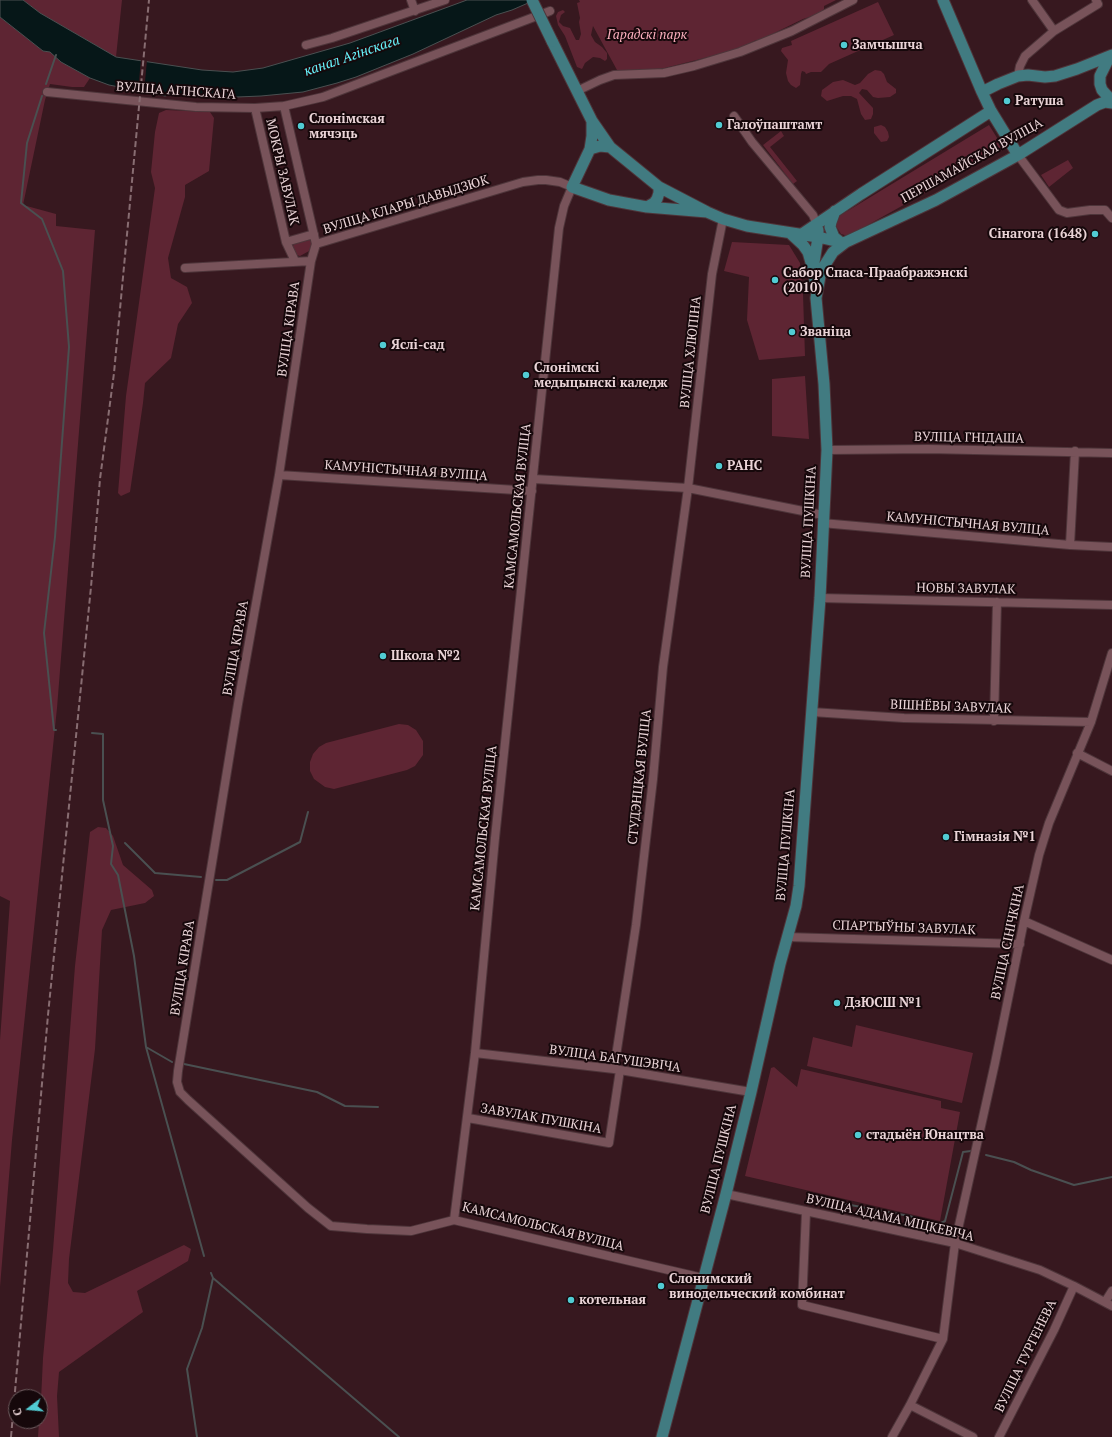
<!DOCTYPE html>
<html>
<head>
<meta charset="utf-8">
<style>
	body { margin:0 }
	#map { position:relative; width:1112px; height:1437px; overflow:hidden; background:#37181f; font-family:"PT Serif",serif }
	canvas { display:block }
	.north { position:absolute; left:8px; top:1389px; width:40px; height:40px; box-sizing:border-box; background:#16080b; border:1px solid #6b5a5d; border-radius:50%; rotate:254deg; font-size:11px; font-weight:700; line-height:16px; text-align:center; color:#ead4d7 }
	.north::after { content:''; display:block; margin:auto; width:14px; height:18px; background:#51ccd3; clip-path:polygon(50% 0,100% 100%,50% 72%,0 100%) }
</style>
</head>
<body>
<div id="map">
<canvas width="1112" height="1437"></canvas>
<div class="north">С</div>
</div>
<script>
const context = document.querySelector('canvas').getContext('2d');
context.lineJoin = 'round';
function fillPath(path, color) { context.fillStyle = color; context.fill(path, 'evenodd'); }
const toPath = rows => new Path2D(rows.map(r => 'M' + r).join(''));
function trace(path, color, width, dash) { context.strokeStyle = color; context.lineWidth = width; context.lineCap = dash ? 'butt' : 'round'; context.setLineDash(dash || []); context.stroke(path); }
function drawText(font, color, halo, rows, align = 'center') {
  context.font = font + ' "PT Serif",serif'; context.lineWidth = 4; context.setLineDash([]); context.textBaseline = 'middle'; context.strokeStyle = halo; context.fillStyle = color; for (const [text, x, y, turn = 0] of rows) {
    context.save(); context.translate(x, y); context.rotate((+turn || 0) * Math.PI / 180); context.textAlign = isNaN(turn) ? turn : align; if (halo) context.strokeText(text, 0, 0); context.fillText(text, 0, 0); context.restore();
  }
}
fillPath(toPath([
	[23,0,122,0,116,57,40,13],
	[579,0,836,0,824,6,824,9,819,14,803,19,760,40,756,40,736,50,657,70,617,70,593,26,591,35,595,42,602,47,607,53,607,59,605,61,600,58,593,57,585,63,582,69,577,67,565,36,558,25,556,16,558,12,563,10,565,12,561,15,559,22,563,26,570,28,576,40,579,40,581,34,579,22,580,18,577,3,580,2],
	[878,2,894,35,829,64,821,72,811,72,806,74,805,72,802,71,801,74,800,85,796,88,791,85,788,81,786,73,788,60,781,51,782,48,792,45,791,41],
	[0,17,43,51,50,52,61,62,90,78,84,87,72,87,50,84,45,100,23,205,56,214,56,226,95,230,57,708,12,1140,0,1287,0,1040,10,901,0,896],
	[875,70,881,71,884,74,887,82,896,89,896,93,890,97,878,98,873,97,867,90,862,89,859,93,873,108,873,114,871,119,865,120,861,114,857,99,851,96,843,96,827,101,821,96,822,90,833,82,843,80,855,85,860,83,868,74],
	[166,110,210,112,214,118,209,171,185,185,185,197,168,258,171,278,187,287,192,303,178,324,171,358,145,383,143,403,130,492,121,496,118,493,126,396,155,188,151,172,155,132,159,113],
	[881,125,885,127,888,132,889,137,887,141,881,142,874,133,874,127],
	[989,125,1004,149,848,236,841,234,836,226,836,218],
	[781,131,784,136,770,147,797,181,793,184,763,145],
	[1068,160,1073,168,1049,187,1041,175],
	[309,239,313,243,312,246,309,251,300,256,296,255,292,247,295,243],
	[732,242,789,245,800,263,803,294,805,356,759,360,747,320,749,277,724,271],
	[805,376,809,439,772,436,772,379],
	[399,724,408,725,416,730,423,741,423,755,415,766,407,770,334,789,325,787,314,779,310,771,310,762,313,754,319,747,326,743],
	[98,827,106,828,113,836,123,865,152,890,154,896,145,903,111,910,102,930,95,1049,69,1259,68,1283,73,1292,85,1293,184,1245,191,1249,188,1261,137,1291,143,1312,59,1372,57,1396,59,1437,38,1437,39,1421,40,1421,43,1358,53,1250,75,966,90,832],
	[856,1025,973,1053,962,1103,807,1066,813,1037,852,1047],
	[774,1067,797,1087,801,1069,941,1101,941,1108,960,1112,940,1221,745,1176,771,1068]
]), '#5e2533');
const water = toPath([
	[0,0,23,0,40,13,116,57,202,70,233,72,263,68,350,43,467,0,535,0,512,10,496,15,413,54,356,77,337,83,303,92,261,96,213,98,173,94,165,96,109,85,90,78,61,62,50,52,43,51,0,17,0,0]
]);
fillPath(water, '#061718');
trace(water, '#4a5051', 1);
fillPath(toPath([
	[141,59,147,60,144,93,138,92]
]), '#37181f');
trace(toPath([
	[46,84,56,55],
	[42,96,27,143,21,203,42,219,63,271,69,347,55,537,44,633,54,730,56,730],
	[92,733,103,734,103,800,113,846,111,864,118,875,134,956,146,1047,204,1256],
	[125,843,155,873,201,877],
	[216,880,227,880,300,842,308,812],
	[146,1047,172,1062],
	[184,1064,317,1092,345,1106,378,1107],
	[986,1155,1014,1162,1031,1170,1074,1185,1112,1177],
	[840,1203,909,1216,939,1224,945,1221,963,1152,971,1151],
	[211,1273,213,1278,399,1437],
	[197,1437,187,1369,202,1328,213,1278]
]), '#4a5051', 2);
const minor = toPath([
	[411,0,415,11],
	[1032,0,1054,31],
	[306,45,332,38,445,0],
	[1018,76,1020,66,1025,56,1054,31,1098,4,1096,0],
	[577,91,600,80,614,75,664,73,694,66,740,52,792,31,853,0],
	[47,92,196,107,255,108,284,106,323,97,550,11],
	[284,106,316,244],
	[255,108,286,242],
	[734,116,752,142,813,215,817,225],
	[1018,155,1059,210,1067,213,1090,210,1105,210,1112,218],
	[295,261,286,242,314,234],
	[311,261,279,475,238,704,178,1071,177,1082,180,1092,188,1100,308,1208,331,1226,367,1229,411,1231,454,1220],
	[185,268,311,261,316,244,523,182,538,180,546,180,560,182,572,187,564,206,559,228,495,838,475,1053,454,1220,703,1278],
	[827,450,928,449,1112,453],
	[279,475,532,491],
	[534,479,688,488,823,515],
	[822,523,1070,545,1112,547],
	[1070,545,1075,451],
	[820,598,1112,605],
	[812,712,904,718,1091,722],
	[994,721,997,602],
	[1077,753,1112,771],
	[1024,921,1112,960],
	[787,937,1020,944],
	[475,1053,614,1069,751,1092],
	[614,1069,636,925,653,779,663,667,688,488,712,274,723,219],
	[468,1118,609,1143,620,1070],
	[726,1194,955,1243,1040,1270,1074,1286,1112,1306],
	[806,1212,802,1305,943,1339],
	[1105,1302,1112,1291],
	[910,1405,973,1437],
	[892,1437,910,1405,943,1339,955,1243,995,1063,1024,921,1039,855,1049,823,1091,722,1112,653],
	[999,1437,1054,1330,1074,1286]
]);
const major = toPath([
	[943,0,982,92,991,111,1018,155],
	[552,41,592,121,592,136,590,149,572,187,609,200,647,207,707,212],
	[1112,57,1108,60,1100,76,1100,84,1102,90,1112,101],
	[982,92,998,84,1018,76,1028,75,1045,77,1055,76,1077,69,1112,55],
	[592,121,610,147],
	[590,149,600,146,610,147,659,187,707,212,723,219,747,226,818,237,844,243],
	[647,207,654,203,657,199,659,193,659,187],
	[835,211,831,222,830,227,834,237,839,241],
	[790,233,803,245,808,252,812,266],
	[802,234,861,194,991,111],
	[816,286,813,269,818,237,818,230],
	[662,1437,726,1194,751,1092,780,964,796,906,799,886,820,598,827,450,824,384,816,298,821,271,833,252,846,242,936,200,1018,155,1097,105,1105,102,1112,103]
]);
trace(minor, '#4e353a', 10);
trace(major, '#4e353a', 13);
trace(minor, '#78535a', 8);
trace(major, '#417b81', 11);
trace(toPath([
	[11,1437,48,1015,91,587,100,479,114,373,149,0]
]), '#886d72', 2, [6, 3]);
const majorBridge = toPath([
	[532,0,552,41]
]);
trace(majorBridge, '#4e353a', 13, []);
trace(majorBridge, '#417b81', 11);
for (const [x, y, r, color] of [
	[844,45,4,"#51ccd3"],
	[1007,101,4,"#51ccd3"],
	[719,125,4,"#51ccd3"],
	[301,126,4,"#51ccd3"],
	[1095,234,4,"#51ccd3"],
	[775,280,4,"#51ccd3"],
	[792,332,4,"#51ccd3"],
	[383,345,4,"#51ccd3"],
	[526,375,4,"#51ccd3"],
	[719,466,4,"#51ccd3"],
	[383,656,4,"#51ccd3"],
	[946,837,4,"#51ccd3"],
	[837,1003,4,"#51ccd3"],
	[858,1135,4,"#51ccd3"],
	[661,1286,4,"#51ccd3"],
	[571,1300,4,"#51ccd3"]
]) { const dot = new Path2D(); dot.arc(x, y, r, 0, 2 * Math.PI); context.fillStyle = color; context.fill(dot); trace(dot, '#16080b', 1.5); }
drawText('italic 13px', '#feb1bf', '#16080b', [
	["Гарадскі парк",647,35]
]);
drawText('bold 13px', '#ead4d7', '#16080b', [
	["Замчышча",852,45],
	["Ратуша",1015,101],
	["Слонімская",309,119],
	["мячэць",309,134],
	["Галоўпаштамт",727,125],
	["Сінагога (1648)",1087,234,"right"],
	["Сабор Спаса-Праабражэнскі",783,273],
	["(2010)",783,288],
	["Званіца",800,332],
	["Яслі-сад",391,345],
	["Слонімскі",534,368],
	["медыцынскі каледж",534,383],
	["РАНС",727,466],
	["Школа №2",391,656],
	["Гімназія №1",954,837],
	["ДзЮСШ №1",845,1003],
	["стадыён Юнацтва",866,1135],
	["Слонимский",669,1279],
	["винодельческий комбинат",669,1294],
	["котельная",579,1300]
], 'left');
drawText('13px', '#ead4d7', '#16080b', [
	["ВУЛІЦА АГІНСКАГА",176,91,4],
	["ПЕРШАМАЙСКАЯ ВУЛІЦА",972,161,-29],
	["МОКРЫ ЗАВУЛАК",282,172,77],
	["ВУЛІЦА КЛАРЫ ДАВЫДЗЮК",406,205,-17],
	["ВУЛІЦА КІРАВА",289,329,-82],
	["ВУЛІЦА ХЛЮПІНА",691,352,-84],
	["ВУЛІЦА ГНІДАША",969,438,1],
	["КАМУНІСТЫЧНАЯ ВУЛІЦА",406,471,4],
	["КАМСАМОЛЬСКАЯ ВУЛІЦА",518,506,-84],
	["ВУЛІЦА ПУШКІНА",809,522,-87],
	["КАМУНІСТЫЧНАЯ ВУЛІЦА",968,524,5],
	["НОВЫ ЗАВУЛАК",966,589,1],
	["ВУЛІЦА КІРАВА",236,648,-80],
	["ВІШНЁВЫ ЗАВУЛАК",951,707,2],
	["СТУДЭНЦКАЯ ВУЛІЦА",640,777,-84],
	["КАМСАМОЛЬСКАЯ ВУЛІЦА",484,828,-84],
	["ВУЛІЦА ПУШКІНА",786,845,-85],
	["СПАРТЫЎНЫ ЗАВУЛАК",904,928,2],
	["ВУЛІЦА СІНІЧКІНА",1008,942,-78],
	["ВУЛІЦА КІРАВА",183,968,-81],
	["ВУЛІЦА БАГУШЭВІЧА",615,1059,8],
	["ЗАВУЛАК ПУШКІНА",541,1119,10],
	["ВУЛІЦА ПУШКІНА",719,1159,-76],
	["ВУЛІЦА АДАМА МІЦКЕВІЧА",890,1218,13],
	["КАМСАМОЛЬСКАЯ ВУЛІЦА",543,1227,14],
	["ВУЛІЦА ТУРГЕНЕВА",1026,1356,-64]
]);
drawText('italic 14px', '#67f3fb', '#16080b', [
	["канал Агінскага",352,56,-19]
]);
</script>
</body>
</html>
